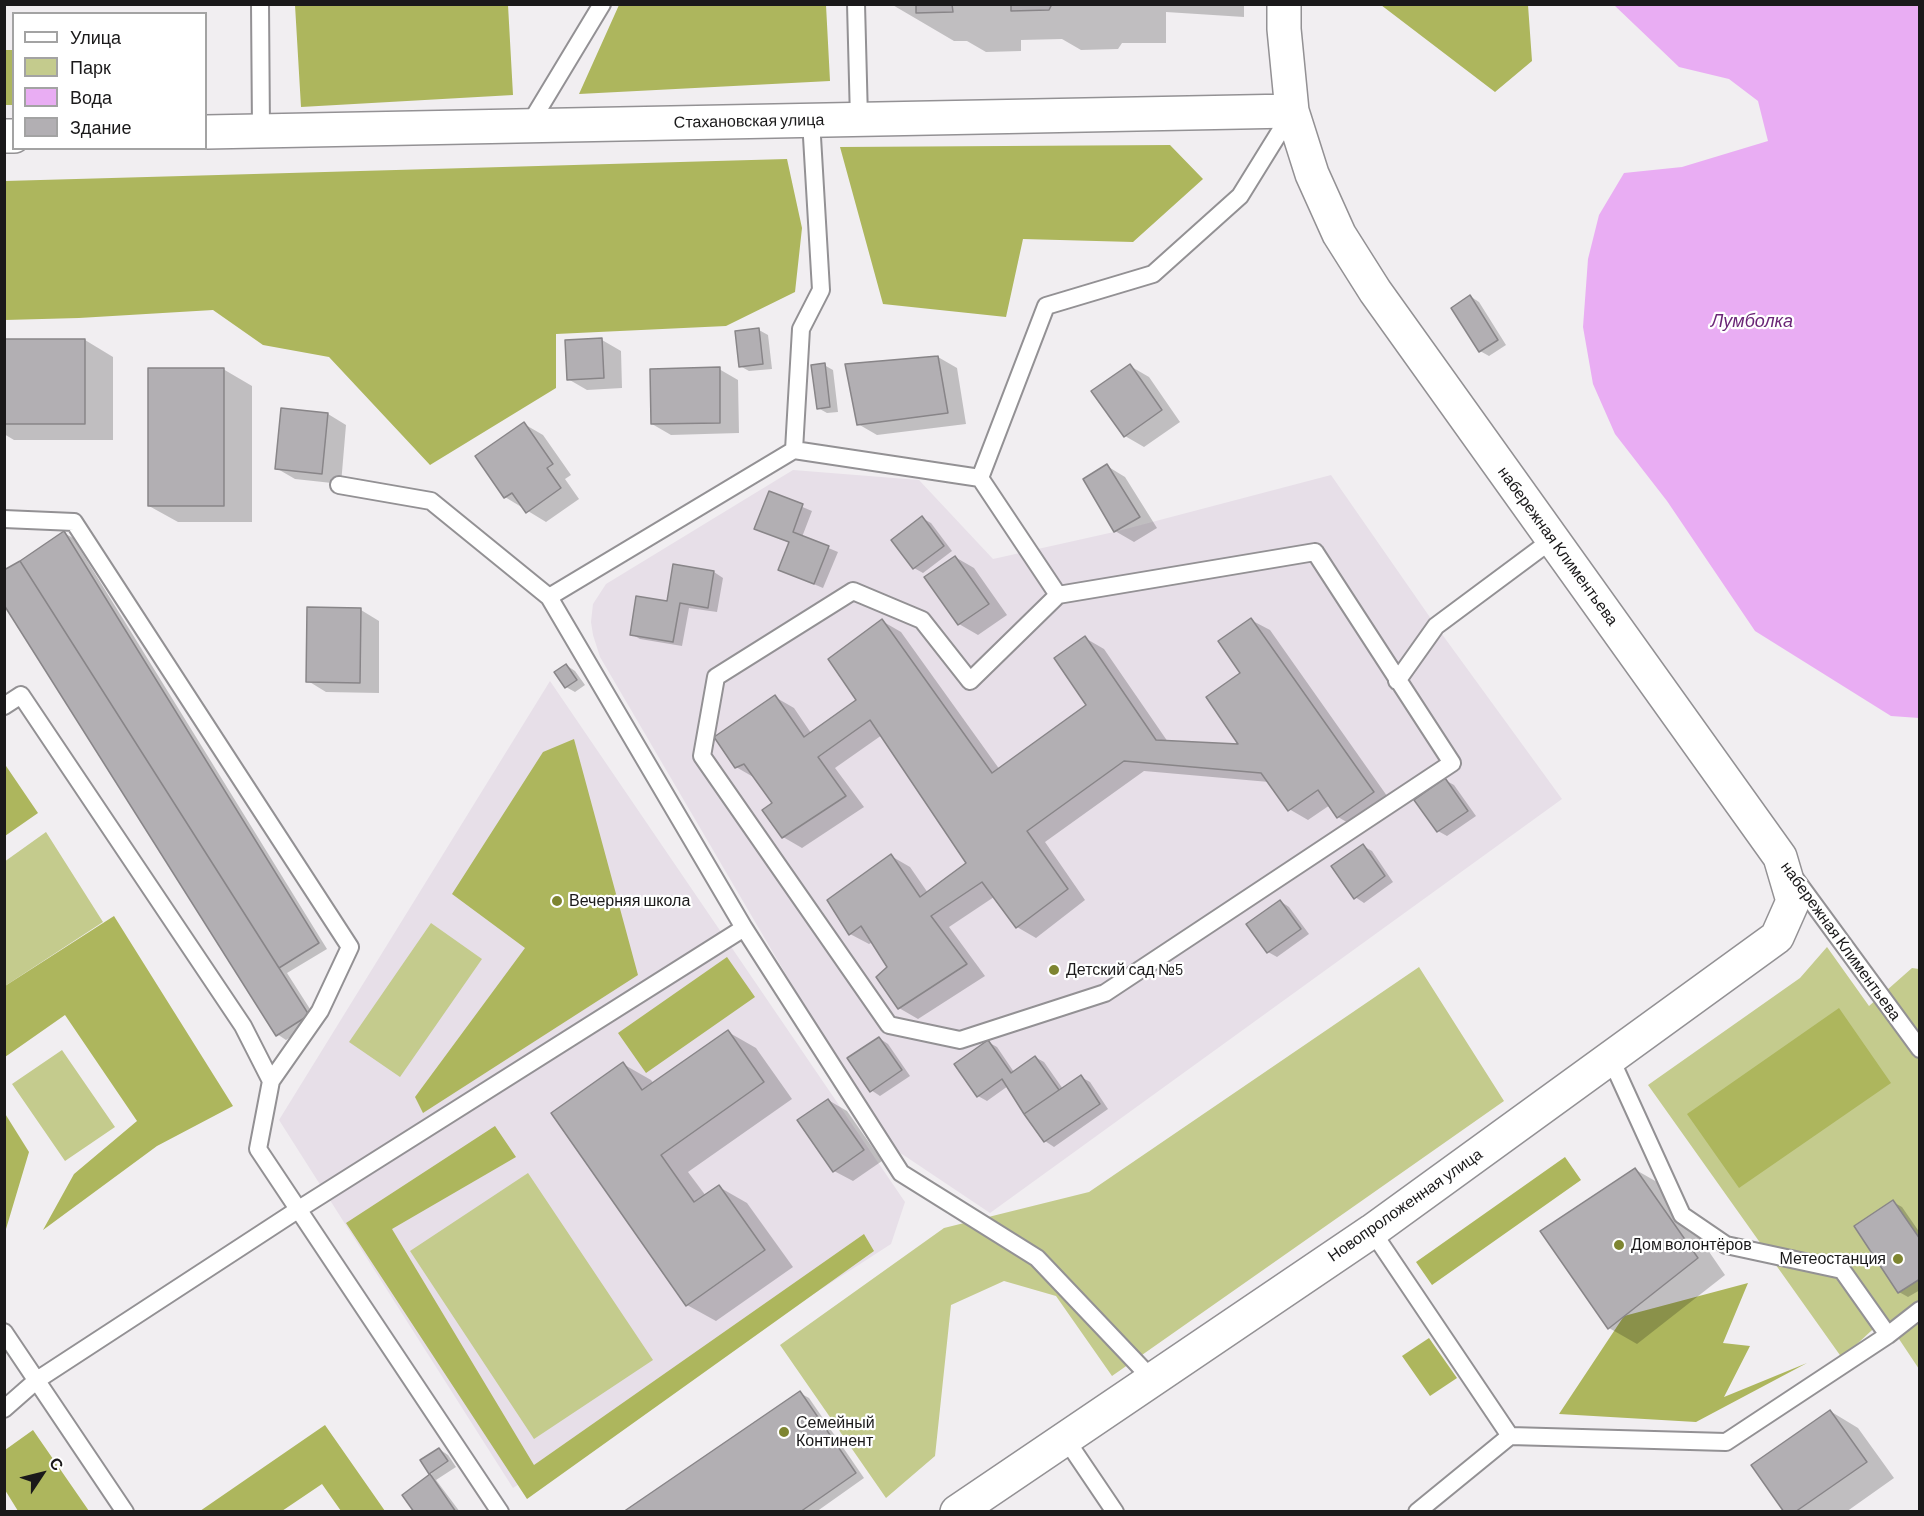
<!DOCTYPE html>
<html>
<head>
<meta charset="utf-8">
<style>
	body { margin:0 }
	#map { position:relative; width:1924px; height:1516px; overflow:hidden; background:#f1eef1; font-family:Barlow,sans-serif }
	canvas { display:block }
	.frame { position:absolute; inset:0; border:6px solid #1a191a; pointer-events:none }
	.legend { position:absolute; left:12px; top:12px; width:195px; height:138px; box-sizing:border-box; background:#fff; border:2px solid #a3a3a3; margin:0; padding:8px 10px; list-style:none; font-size:18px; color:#1a191a }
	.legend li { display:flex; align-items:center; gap:12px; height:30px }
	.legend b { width:30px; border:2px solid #a3a3a3 }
	.north { position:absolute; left:12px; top:1444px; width:60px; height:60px; -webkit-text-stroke:4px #fff; paint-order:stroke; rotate:55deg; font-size:16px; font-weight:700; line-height:24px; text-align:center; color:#1a191a }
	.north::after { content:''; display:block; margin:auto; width:21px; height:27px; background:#1a191a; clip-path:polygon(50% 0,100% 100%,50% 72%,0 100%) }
</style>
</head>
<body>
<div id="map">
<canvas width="1924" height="1516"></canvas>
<div class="frame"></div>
<ul class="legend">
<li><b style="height:8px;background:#fff"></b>Улица</li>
<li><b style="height:16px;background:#c4cb8d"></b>Парк</li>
<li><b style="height:16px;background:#e9adf3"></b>Вода</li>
<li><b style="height:16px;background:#b2afb3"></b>Здание</li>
</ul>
<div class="north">С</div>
</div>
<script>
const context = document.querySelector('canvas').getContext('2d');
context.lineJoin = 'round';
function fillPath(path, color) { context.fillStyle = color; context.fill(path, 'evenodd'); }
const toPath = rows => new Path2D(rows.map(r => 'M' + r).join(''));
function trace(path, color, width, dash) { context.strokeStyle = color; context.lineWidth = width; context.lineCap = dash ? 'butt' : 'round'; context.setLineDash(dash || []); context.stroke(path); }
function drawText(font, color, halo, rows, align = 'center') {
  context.font = font + ' Barlow,sans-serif'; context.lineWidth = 4.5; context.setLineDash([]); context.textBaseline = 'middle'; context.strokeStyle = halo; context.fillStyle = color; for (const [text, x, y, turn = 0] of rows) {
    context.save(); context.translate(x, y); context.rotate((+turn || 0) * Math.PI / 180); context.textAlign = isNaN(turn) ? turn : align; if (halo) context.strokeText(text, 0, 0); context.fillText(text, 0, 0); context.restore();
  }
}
fillPath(toPath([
	[793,470,919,480,993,559,1114,532,1331,475,1436,626,1562,799,990,1213,884,1142,600,657,593,635,591,622,593,604,606,584],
	[550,681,905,1202,891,1244,513,1488,279,1120]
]), '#e7dfe8');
fillPath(toPath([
	[46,832,103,922,5,986,4,862],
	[431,923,482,959,400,1077,349,1042],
	[1827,947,1869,1006,1912,968,1919,969,1919,1369,1885,1318,1842,1358,1648,1085,1800,978],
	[1419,967,1504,1101,1112,1376,1056,1296,1004,1281,951,1305,935,1456,886,1498,780,1345,944,1228,1089,1192],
	[62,1050,115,1127,65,1161,12,1084],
	[528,1173,653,1360,534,1439,410,1251]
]), '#c4cb8d');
fillPath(toPath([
	[295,5,508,5,513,95,301,107],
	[619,5,826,5,830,81,579,94],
	[1381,5,1528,5,1532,61,1495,92],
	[5,50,13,50,13,105,5,105],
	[1170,145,1203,179,1133,242,1023,239,1006,317,883,304,840,147],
	[787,159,802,228,795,292,726,326,556,334,556,388,430,465,329,357,263,345,213,310,79,318,5,320,5,181],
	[574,739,638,975,423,1113,415,1097,525,948,452,894,543,752],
	[4,763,38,813,5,836,4,836],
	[114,916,233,1106,157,1146,43,1230,74,1174,137,1121,65,1015,5,1057,5,986],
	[727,957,755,997,646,1073,618,1033],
	[1839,1008,1891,1083,1739,1188,1687,1114],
	[4,1112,29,1152,6,1229,4,1227],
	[495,1126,516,1157,392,1229,534,1465,864,1234,874,1251,527,1499,346,1223],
	[1565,1157,1581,1180,1432,1285,1416,1262],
	[1748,1283,1723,1343,1750,1346,1724,1397,1807,1363,1696,1422,1559,1414,1624,1316],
	[1429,1338,1457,1378,1430,1396,1402,1356],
	[325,1425,385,1511,341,1511,322,1484,282,1511,200,1511],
	[33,1430,89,1511,18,1511,5,1490,5,1450]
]), '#adb65d');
fillPath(toPath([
	[1614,5,1919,5,1919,718,1891,716,1755,631,1667,501,1615,434,1593,384,1583,327,1588,259,1599,215,1624,173,1682,167,1768,141,1758,101,1729,79,1679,67]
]), '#e9adf3');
fillPath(toPath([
	[891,4,1244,4,1244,17,1166,12,1166,43,1122,43,1118,49,1081,50,1062,39,1021,40,1021,51,986,52,967,41,954,41],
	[1470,296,1479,302,1506,345,1489,356,1480,351],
	[759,330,768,335,772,369,749,371,740,366],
	[4,340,85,340,113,357,113,440,14,440,4,434],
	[602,340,621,351,622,388,587,390,568,379],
	[938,357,957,368,966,424,877,435,858,424],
	[824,365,833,370,838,412,827,413,818,408],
	[1130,366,1149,377,1180,422,1144,447,1125,436],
	[223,369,252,386,252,522,178,522,149,506],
	[719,369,738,380,739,433,671,435,652,424],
	[328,414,346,425,341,484,295,479,276,468],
	[524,424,543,435,571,475,565,479,579,499,546,522,505,497],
	[1107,466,1125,477,1157,528,1134,542,1115,531],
	[769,493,812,511,802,537,838,552,823,588,780,570,790,543,756,528],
	[922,518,931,523,952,551,923,573,914,568],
	[64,533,73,538,327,949,287,973,317,1020,286,1040,277,1034],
	[955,557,974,568,1007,615,978,635,959,624],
	[675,566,714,572,723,578,717,612,689,608,682,646,640,639,631,634,668,603],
	[361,610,379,621,379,693,326,692,308,681],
	[1251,620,1270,630,1392,803,1357,828,1338,817,1330,805,1308,820,1289,809,1269,782,1144,771,1045,842,1085,900,1036,938,1017,927,994,897,949,927,985,976,918,1019,899,1008,878,977,889,968,873,942,869,944,850,934,891,856,910,867,928,893,968,863,882,735,835,768,864,807,802,848,783,837,774,804,755,778,736,767,775,697,794,708,811,733,858,700,882,621,901,632,1000,770,1088,705,1085,638,1104,649,1168,742,1241,746,1242,673],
	[566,665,575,671,585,685,575,692,566,687],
	[1445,780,1454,785,1476,816,1447,836,1438,831],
	[1363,846,1372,851,1393,882,1364,903,1355,897],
	[1280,901,1289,907,1309,934,1277,957,1268,952],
	[728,1032,756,1048,792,1099,688,1172,706,1196,719,1187,747,1203,793,1267,716,1321,687,1305,623,1064,651,1080,654,1084],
	[879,1038,888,1044,910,1076,880,1096,871,1090],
	[988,1042,997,1047,1014,1072,1035,1057,1044,1062,1063,1089,1081,1077,1090,1082,1108,1109,1054,1147,1045,1141,1008,1086,987,1101,978,1096],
	[828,1100,847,1111,882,1161,853,1181,834,1171],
	[1636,1170,1664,1186,1725,1275,1637,1344,1609,1328],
	[1893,1202,1902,1207,1920,1233,1920,1290,1908,1297,1899,1292],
	[800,1393,809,1398,864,1478,816,1512,626,1512],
	[1830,1411,1858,1428,1894,1478,1846,1512,1786,1512],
	[439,1449,448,1455,456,1467,436,1480,460,1512,416,1512,404,1495,432,1474,430,1473]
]), '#0003');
const building = toPath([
	[916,4,952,4,953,12,916,13,916,4],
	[1011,4,1052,4,1049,10,1011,11,1011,4],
	[1470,295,1498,340,1479,352,1451,308,1470,295],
	[759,328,763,364,739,367,735,331,759,328],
	[602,338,604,378,567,380,565,340,602,338],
	[4,339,85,339,85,424,4,424,4,339],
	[938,356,948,413,857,425,845,364,938,356],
	[825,363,830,407,817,409,811,365,825,363],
	[1130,364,1162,410,1124,437,1091,391,1130,364],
	[720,367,720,423,651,424,650,369,720,367],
	[148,368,224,368,224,506,148,506,148,368],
	[281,408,328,413,322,474,275,469,281,408],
	[524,422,553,464,547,468,561,488,526,513,512,493,504,498,475,456,524,422],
	[1107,464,1140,517,1114,532,1083,479,1107,464],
	[769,491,803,504,793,532,829,546,814,584,778,570,789,542,754,529,769,491],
	[922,516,944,546,913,569,891,540,922,516],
	[64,531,319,943,279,968,20,561,64,531],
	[955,556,989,604,958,625,924,577,955,556],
	[20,561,309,1015,276,1036,4,605,4,570,20,561],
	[673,564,714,571,708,608,680,603,673,642,630,635,636,596,667,601,673,564],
	[307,607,361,608,360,683,306,682,307,607],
	[1251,618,1374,792,1337,818,1318,790,1288,811,1261,773,1124,761,1027,831,1068,889,1016,928,982,882,931,916,967,964,898,1009,876,977,887,967,861,926,849,935,827,900,891,854,920,897,966,863,870,720,818,757,846,796,782,838,762,810,772,803,744,764,735,768,714,737,775,695,804,737,856,700,828,659,882,619,992,773,1086,705,1054,658,1085,636,1156,740,1238,744,1206,697,1240,673,1218,641,1251,618],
	[566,664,577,680,565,688,554,672,566,664],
	[1445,778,1468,811,1437,832,1414,800,1445,778],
	[1363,844,1385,876,1354,899,1331,866,1363,844],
	[1280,900,1301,929,1267,953,1246,924,1280,900],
	[728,1030,764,1082,661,1155,694,1202,719,1185,765,1250,686,1306,551,1113,623,1062,642,1090,728,1030],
	[879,1037,902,1070,870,1092,847,1058,879,1037],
	[988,1040,1011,1073,1035,1056,1059,1090,1024,1114,1002,1079,977,1097,954,1064,988,1040],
	[1081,1075,1100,1104,1044,1142,1024,1114,1081,1075],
	[828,1099,864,1150,833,1172,797,1120,828,1099],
	[1635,1168,1698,1258,1608,1329,1540,1231,1635,1168],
	[1893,1200,1920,1239,1920,1279,1898,1293,1854,1226,1893,1200],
	[800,1391,856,1473,800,1512,623,1512,800,1391],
	[1830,1410,1867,1462,1795,1512,1784,1512,1751,1465,1830,1410],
	[439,1448,448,1461,429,1474,420,1460,439,1448],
	[430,1474,456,1512,414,1512,402,1495,430,1474]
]);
fillPath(building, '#b2afb3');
trace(building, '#888588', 1.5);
const service = toPath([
	[260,4,261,130],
	[856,4,859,119],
	[529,125,602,4],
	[794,450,801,329,821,290,811,120],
	[980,478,1046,306,1153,274,1240,196,1292,112],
	[339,485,431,501,549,597],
	[4,519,74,522,350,947,320,1011,271,1081],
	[1315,552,1452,763,1105,993,960,1040,889,1025,702,756,716,677,853,591,922,620,970,681,1058,595,1315,552],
	[1058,595,980,478,794,450,549,597,744,928,901,1173,1037,1258,1152,1379],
	[1397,681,1436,626,1553,539],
	[4,706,21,695,243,1026,271,1081,258,1149,500,1512],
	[1796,880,1920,1049],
	[1610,1057,1682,1215,1726,1245,1842,1270,1888,1335],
	[1372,1231,1510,1436],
	[4,1332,125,1512],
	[4,1409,37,1380,299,1209,744,928],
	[1065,1438,1115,1512],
	[1417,1512,1510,1436,1726,1442,1888,1335,1920,1310]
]);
const tertiary = toPath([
	[206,132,1292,111],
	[4,136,14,136],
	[957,1512,1372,1231,1777,937,1793,901,1780,857,1375,291,1339,234,1312,174,1292,111,1284,29,1284,4]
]);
trace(service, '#939194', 20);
trace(tertiary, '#939194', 36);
trace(service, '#fff', 16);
trace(tertiary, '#fff', 33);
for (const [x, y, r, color] of [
	[557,901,6,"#7e8531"],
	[1054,970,6,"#7e8531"],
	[1619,1245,6,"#7e8531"],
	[1898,1259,6,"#7e8531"],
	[784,1432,6,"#7e8531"]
]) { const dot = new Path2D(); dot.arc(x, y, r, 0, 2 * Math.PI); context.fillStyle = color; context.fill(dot); trace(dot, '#fff', 2); }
drawText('16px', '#1a191a', '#fff', [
	["Стахановская улица",749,121,-1],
	["набережная Климентьева",1558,546,54],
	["набережная Климентьева",1841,941,54],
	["Новопроложенная улица",1405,1205,-35]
]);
drawText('16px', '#1a191a', '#fff', [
	["Вечерняя школа",569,901],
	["Детский сад №5",1066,970],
	["Дом волонтёров",1631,1245],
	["Метеостанция",1886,1259,"right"],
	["Семейный",796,1423],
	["Континент",796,1441]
], 'left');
drawText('italic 18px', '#6b2677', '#fff', [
	["Лумболка",1752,321]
]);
</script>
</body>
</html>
